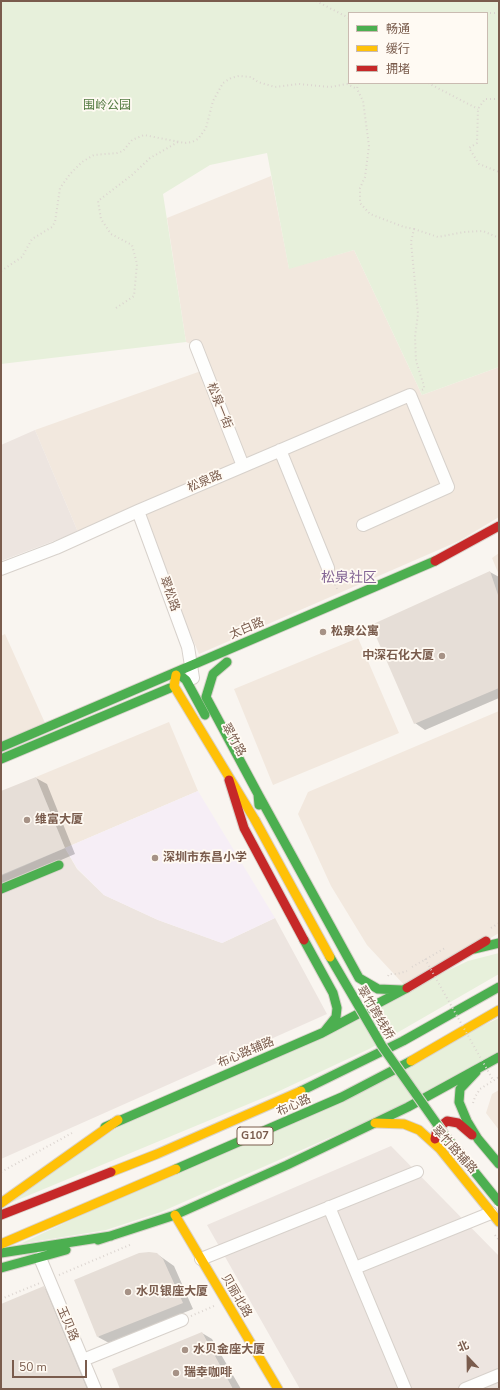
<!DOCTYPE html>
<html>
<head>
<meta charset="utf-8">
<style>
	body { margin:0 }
	#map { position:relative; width:500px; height:1390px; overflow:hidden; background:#f9f5f0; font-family:"Nunito Sans","Noto Sans SC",sans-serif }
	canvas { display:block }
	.frame { position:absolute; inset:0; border:2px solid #7a5c4d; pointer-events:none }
	.legend { position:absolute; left:348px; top:12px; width:140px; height:72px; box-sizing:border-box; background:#fffaf3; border:1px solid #cabbb1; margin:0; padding:5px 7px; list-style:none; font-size:12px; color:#7a5c4d }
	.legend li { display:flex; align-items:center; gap:8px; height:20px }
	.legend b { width:20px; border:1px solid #cabbb1 }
	.north { position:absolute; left:448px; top:1338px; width:40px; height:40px; -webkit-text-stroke:3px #fffaf3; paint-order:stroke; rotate:338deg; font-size:11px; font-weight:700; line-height:16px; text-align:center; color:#7a5c4d }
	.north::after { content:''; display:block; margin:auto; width:14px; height:18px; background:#7a5c4d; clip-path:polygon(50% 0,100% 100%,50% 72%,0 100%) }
	.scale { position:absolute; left:12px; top:1360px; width:75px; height:18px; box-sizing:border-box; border:2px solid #7a5c4d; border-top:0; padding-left:5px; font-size:12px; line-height:14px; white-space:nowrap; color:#7a5c4d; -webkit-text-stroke:3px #fffaf3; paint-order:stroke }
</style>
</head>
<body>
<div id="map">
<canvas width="500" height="1390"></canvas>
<div class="frame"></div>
<ul class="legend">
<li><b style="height:5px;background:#4caf50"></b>畅通</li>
<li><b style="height:5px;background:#ffc107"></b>缓行</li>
<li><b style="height:5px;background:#c62828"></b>拥堵</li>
</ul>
<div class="north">北</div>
<div class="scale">50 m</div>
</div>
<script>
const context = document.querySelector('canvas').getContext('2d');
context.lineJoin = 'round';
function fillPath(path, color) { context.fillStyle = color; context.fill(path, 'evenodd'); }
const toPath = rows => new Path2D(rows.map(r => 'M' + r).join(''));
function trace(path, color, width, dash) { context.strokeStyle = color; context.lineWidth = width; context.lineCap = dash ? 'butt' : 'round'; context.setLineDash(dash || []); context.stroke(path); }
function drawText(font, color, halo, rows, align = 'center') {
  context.font = font + ' "Nunito Sans","Noto Sans SC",sans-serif'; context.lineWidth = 3.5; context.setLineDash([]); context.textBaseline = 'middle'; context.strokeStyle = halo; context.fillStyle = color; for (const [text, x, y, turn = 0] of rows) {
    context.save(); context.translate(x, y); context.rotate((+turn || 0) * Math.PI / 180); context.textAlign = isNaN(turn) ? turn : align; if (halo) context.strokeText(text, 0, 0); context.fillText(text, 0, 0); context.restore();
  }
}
fillPath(toPath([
	[271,176,289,268,354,250,422,395,499,367,499,517,459,541,199,654,138,511,78,532,35,430,201,371,196,346,186,342,167,218],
	[499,553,499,575,492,558],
	[5,634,45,723,1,741,1,636],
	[358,638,399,733,273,785,234,689],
	[499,711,499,933,407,988,367,945,331,886,298,814,308,792],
	[169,722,198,791,65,848,36,777],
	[499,1090,499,1130,486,1113,492,1094]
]), '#f2e8de');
fillPath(toPath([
	[35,430,78,532,1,561,1,445],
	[65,848,77,869,104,895,158,920,222,943,275,918,327,1014,1,1159,1,876],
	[391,1146,499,1256,499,1389,300,1389,207,1225]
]), '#ede5e0');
fillPath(toPath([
	[198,791,275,918,222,943,158,920,104,895,77,868,65,848]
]), '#f6eef6');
fillPath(toPath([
	[1,1,499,1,499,367,422,395,354,250,289,269,267,153,210,165,163,194,186,342,1,364],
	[349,13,487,13,487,83,349,83],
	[499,953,499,974,369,1049,275,1093,3,1206,121,1125,468,961],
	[499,1018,499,1053,390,1111,161,1212,106,1230,20,1244]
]), '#e7f0db');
fillPath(toPath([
	[490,572,499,577,499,698,425,730,415,723],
	[36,778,47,784,75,854,1,886,1,792],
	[157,1254,174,1266,193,1309,109,1343,98,1337],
	[44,1288,55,1294,95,1389,1,1389,1,1305],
	[202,1333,212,1339,241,1389,121,1389]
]), '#0003');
fillPath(toPath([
	[490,571,499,598,499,688,414,724,371,625],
	[36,777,65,848,1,875,1,791],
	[149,1252,157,1253,163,1259,183,1303,97,1337,74,1280,139,1253],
	[44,1286,87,1389,1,1389,1,1304],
	[202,1332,233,1389,120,1389,112,1369]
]), '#e6ded7');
const street = toPath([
	[196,346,243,466],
	[280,450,328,568],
	[138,511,188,647,193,678],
	[1,569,56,548,138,511,410,395,448,487,363,525],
	[329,1207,405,1389],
	[40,1258,95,1389],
	[201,1259,417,1172],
	[355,1268,491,1213],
	[83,1360,182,1320],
	[465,1389,499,1375]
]);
const fast = toPath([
	[227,662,213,674,206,697,258,794,259,805],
	[177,673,186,680,205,715],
	[1,747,435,561],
	[1,759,170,688],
	[258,794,359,978,378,989,402,990],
	[1,889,59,865],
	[304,940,333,993,337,1008,336,1017,324,1032],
	[474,949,499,943],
	[476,1072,460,1089,459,1102,467,1121,478,1139,499,1164],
	[301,1091,403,1041,499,987],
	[105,1127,322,1033,407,988],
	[176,1169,342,1097,411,1061],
	[98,1240,175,1215,287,1165,408,1107,499,1057],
	[1,1253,111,1236],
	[1,1268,66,1250]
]);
const slow = toPath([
	[176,675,174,686,255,820],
	[411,1061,499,1010],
	[375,1123,404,1124,419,1130,440,1149,499,1222],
	[111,1172,157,1154,301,1091],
	[1,1203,118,1120],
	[175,1215,278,1389],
	[1,1244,176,1169]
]);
const jam = toPath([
	[435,561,499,526],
	[229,780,244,828,304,940],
	[407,988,486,941],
	[435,1139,437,1129,447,1121,458,1123,472,1135],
	[1,1215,111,1172]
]);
trace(street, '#d7d1cb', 14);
trace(fast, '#d9d2cb', 11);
trace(slow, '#d9d2cb', 11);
trace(jam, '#d9d2cb', 11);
trace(toPath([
	[316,1,349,18],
	[482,13,499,13],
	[358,83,357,89,363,101,369,146,365,177,360,188,360,203,370,214,404,227,414,229,411,242,418,314,415,337,416,361,424,386,424,389,420,391],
	[428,83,478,109],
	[499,99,485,99,478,109,477,143,469,148,479,164,499,172],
	[414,229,438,237,464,232,483,231,499,238],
	[1,271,22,257,32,239,52,227,55,222,60,188,70,174,82,162,94,155,117,153,123,151,132,140,144,135,185,143,192,142,198,139,206,128,213,101,223,83,231,78,239,76,251,77,258,82,275,87,299,84,330,87,347,84,357,89],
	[116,308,134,296,137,264,132,245,111,234,101,219,98,201,132,175,150,158,178,142],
	[332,577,338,591],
	[491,928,499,923],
	[412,967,445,948],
	[388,976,389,974,397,974,407,971],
	[473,1103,475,1097,480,1089,499,1077],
	[1,1172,72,1133],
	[495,1235,499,1240],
	[59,1275,132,1244],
	[1,1299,40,1283],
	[191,1316,214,1306]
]), '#dcd5d0', 2, [1, 3]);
trace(street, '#fefefd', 12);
trace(fast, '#4caf50', 9);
trace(slow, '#ffc107', 9);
trace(jam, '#c62828', 9);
const fastBridge = toPath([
	[330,957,382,1046,444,1134,499,1202]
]);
const slowBridge = toPath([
	[255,820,330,957]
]);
trace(fastBridge, '#d9d2cb', 11, []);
trace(slowBridge, '#d9d2cb', 11, []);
trace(toPath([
	[425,959,493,1080]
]), '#dcd5d0', 2, [1, 3]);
trace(fastBridge, '#4caf50', 9);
trace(slowBridge, '#ffc107', 9);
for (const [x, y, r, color] of [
	[323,632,4,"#a69286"],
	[442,656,4,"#a69286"],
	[27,820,4,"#a69286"],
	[155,858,4,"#a69286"],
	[128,1292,4,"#a69286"],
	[185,1350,4,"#a69286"],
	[176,1373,4,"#a69286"]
]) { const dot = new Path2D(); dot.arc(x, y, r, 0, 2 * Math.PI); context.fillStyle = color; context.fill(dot); trace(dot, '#fffaf3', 1.5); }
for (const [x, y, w] of [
	[255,1136,36]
]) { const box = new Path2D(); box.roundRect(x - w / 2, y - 9, w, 18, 3); context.fillStyle = '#fffaf3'; context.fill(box); trace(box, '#7a5c4d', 1); }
drawText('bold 11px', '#7a5c4d', null, [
	["G107",255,1136]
]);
drawText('12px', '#537a41', '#fffaf3', [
	["围岭公园",107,106]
]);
drawText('12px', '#7a5c4d', '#fffaf3', [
	["松泉一街",219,406,68],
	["松泉路",205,482,-23],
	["翠松路",169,594,70],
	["太白路",247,629,-23],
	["翠竹路",233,740,61],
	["翠竹跨线桥",375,1013,59],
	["布心路辅路",246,1053,-23],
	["布心路",294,1106,-24],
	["翠竹路辅路",454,1150,48],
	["贝丽北路",236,1296,60],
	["玉贝路",67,1324,67]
]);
drawText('bold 12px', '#7a5c4d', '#fffaf3', [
	["松泉公寓",331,632],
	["中深石化大厦",434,656,"right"],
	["维富大厦",35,820],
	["深圳市东昌小学",163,858],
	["水贝银座大厦",136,1292],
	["水贝金座大厦",193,1350],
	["瑞幸咖啡",184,1373]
], 'left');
drawText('14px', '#846695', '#fffaf3', [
	["松泉社区",349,579]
]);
</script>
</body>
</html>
